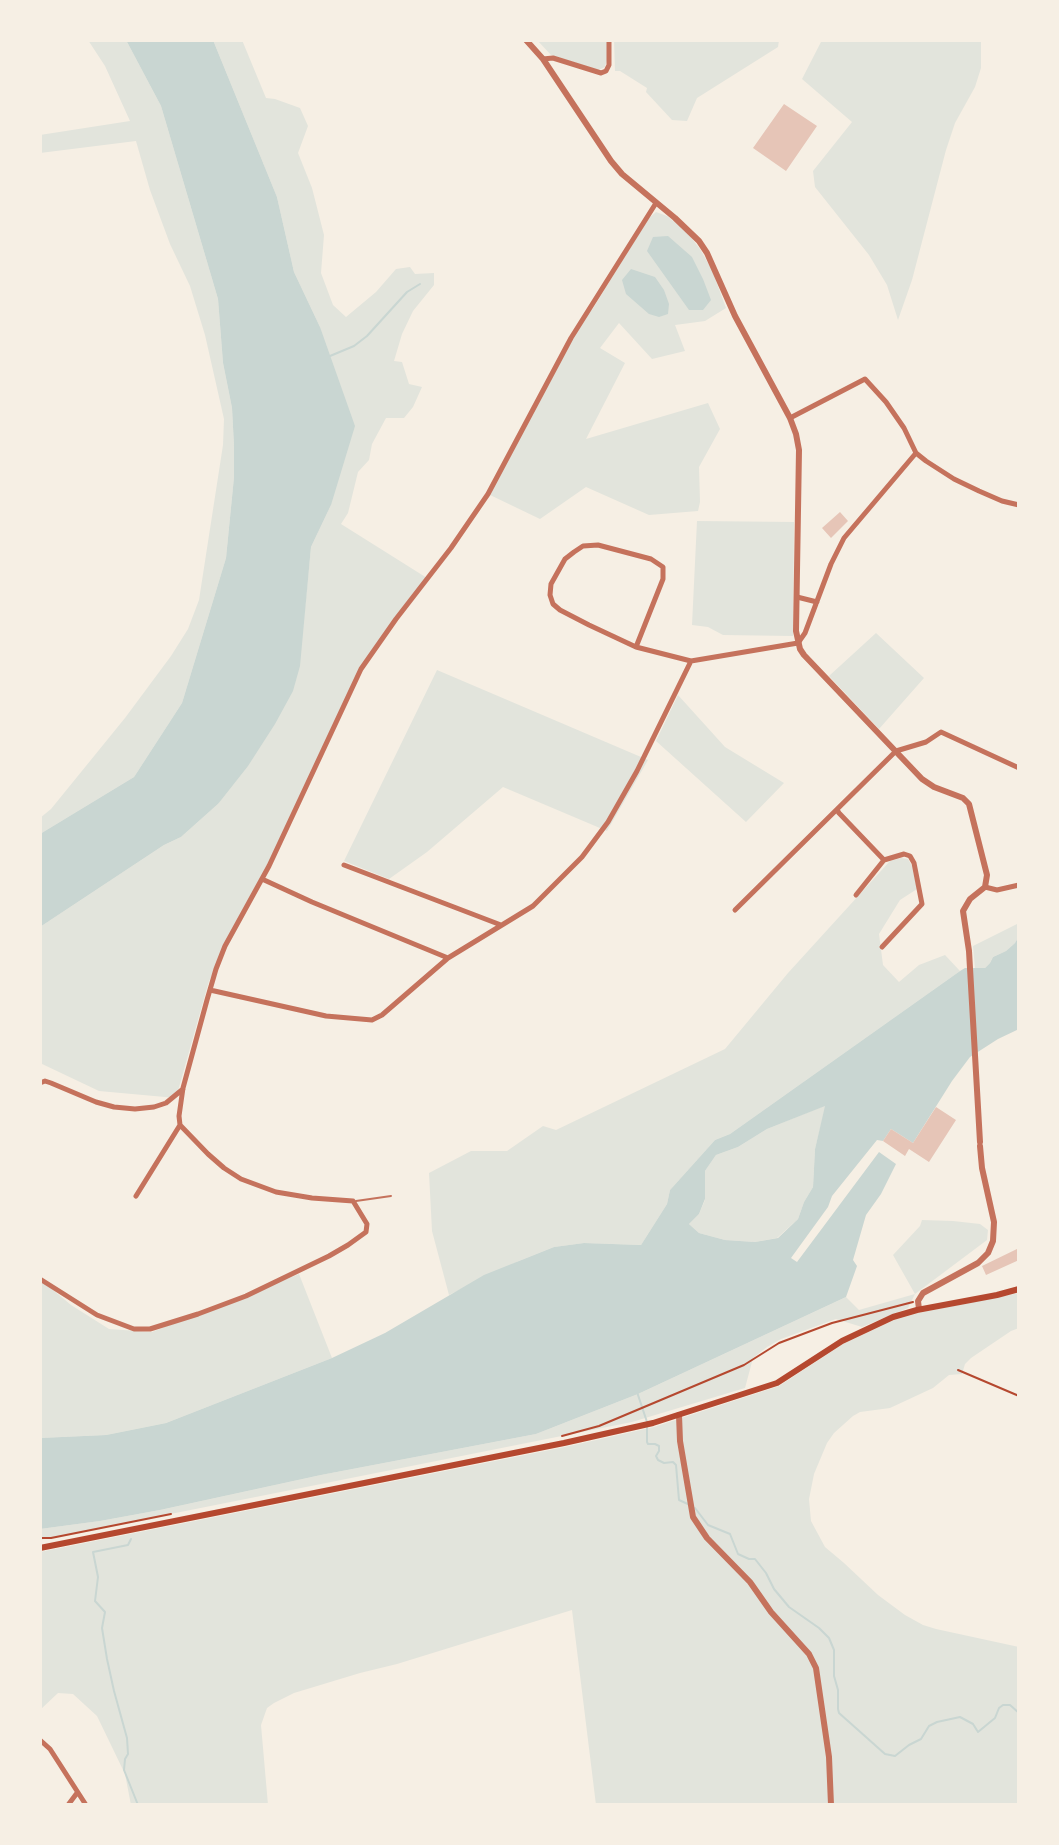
<!DOCTYPE html>
<html>
<head>
<meta charset="utf-8">
<style>
	body { margin:0 }
	#map { position:relative; width:1059px; height:1845px; overflow:hidden; background:#f6efe4; font-family:Literata,serif }
	canvas { display:block }
	.frame { position:absolute; inset:0; border:42px solid #f6efe4; pointer-events:none }
</style>
</head>
<body>
<div id="map">
<canvas width="1059" height="1845"></canvas>
<div class="frame"></div>
</div>
<script>
const context = document.querySelector('canvas').getContext('2d');
context.lineJoin = 'round';
function fillPath(path, color) { context.fillStyle = color; context.fill(path, 'evenodd'); }
const toPath = rows => new Path2D(rows.map(r => 'M' + r).join(''));
function trace(path, color, width, dash) { context.strokeStyle = color; context.lineWidth = width; context.lineCap = dash ? 'butt' : 'round'; context.setLineDash(dash || []); context.stroke(path); }
fillPath(toPath([
	[88,40,126,40,161,106,218,299,223,363,232,408,234,446,234,477,226,558,182,703,134,777,40,834,40,818,51,809,125,718,171,656,188,629,199,600,223,445,224,419,205,335,190,286,170,244,150,190,136,141,40,153,40,135,130,121,105,66],
	[213,40,242,40,266,98,275,99,300,108,308,126,298,153,312,188,324,235,321,273,333,305,346,317,376,292,396,269,410,267,415,274,434,273,434,285,413,311,402,334,394,361,402,362,409,384,422,387,413,407,404,418,386,418,372,444,369,460,358,472,348,513,341,524,427,578,355,678,263,881,209,981,176,1098,99,1091,40,1063,40,927,164,845,181,837,218,804,303,627,311,547,331,505,320,327,294,272,277,197],
	[537,40,607,40,607,60,605,67,598,70,551,55],
	[614,40,779,40,778,47,697,98,687,121,672,120,646,92,647,88,620,71,615,71],
	[822,40,981,40,981,68,975,87,955,123,946,150,912,280,898,320,887,285,869,255,815,187,813,171,852,122,802,79],
	[656,212,667,216,686,231,700,249,712,270,726,308,705,321,675,325,685,351,652,359,619,323,600,348,625,363,586,439,708,403,720,429,699,467,700,502,698,511,649,515,586,487,540,519,488,494,589,309,592,310,648,219],
	[697,521,794,522,793,636,723,635,708,627,692,625],
	[876,633,924,678,879,729,829,676],
	[437,670,648,760,607,831,503,787,427,852,389,879,344,861],
	[678,695,725,747,784,783,746,822,656,741],
	[901,858,908,859,912,866,917,889,900,900,879,934,883,965,899,982,919,965,945,955,960,971,730,1134,715,1140,670,1190,667,1204,641,1245,584,1243,554,1247,519,1261,449,1295,432,1231,429,1173,471,1151,507,1151,543,1126,556,1130,725,1049,788,973,890,861],
	[1019,923,1019,936,1015,943,1006,951,993,957,990,963,985,968,975,969,973,946],
	[826,1105,815,1149,813,1187,804,1202,798,1219,777,1238,755,1242,725,1240,699,1233,689,1224,699,1214,705,1200,705,1171,716,1155,738,1147,767,1129],
	[922,1220,953,1221,980,1224,988,1230,987,1240,915,1294,908,1308,862,1327,836,1319,781,1339,767,1347,753,1358,745,1388,632,1422,40,1540,40,1529,100,1521,160,1510,321,1475,536,1434,638,1394,846,1297,859,1310,915,1294,893,1255,920,1226],
	[299,1274,332,1358,166,1423,106,1435,40,1438,40,1279,71,1305,109,1329,152,1332],
	[1019,1293,1019,1328,1011,1331,971,1358,965,1364,962,1374,949,1375,933,1388,890,1408,860,1412,853,1416,834,1433,827,1443,814,1474,809,1499,811,1521,825,1547,844,1563,878,1595,905,1615,923,1625,936,1629,1019,1647,1019,1805,596,1805,572,1610,397,1664,360,1673,294,1693,274,1703,267,1708,261,1725,268,1805,131,1805,125,1774,97,1716,73,1694,58,1693,40,1710,40,1552,565,1447,654,1427,779,1386,843,1344,894,1320,918,1313]
]), '#e2e4dc');
fillPath(toPath([
	[126,40,213,40,277,197,294,272,320,327,355,426,331,505,311,547,300,666,293,691,275,724,248,766,218,804,181,837,164,845,40,927,40,834,134,777,182,703,226,558,234,477,234,446,232,408,223,363,218,299,161,106],
	[668,236,692,257,703,279,711,300,703,310,689,310,647,251,653,237],
	[631,269,655,277,664,290,669,304,668,314,659,317,649,314,626,294,622,280],
	[1019,936,1019,1029,998,1039,970,1057,952,1081,913,1143,891,1129,883,1141,877,1140,832,1196,828,1207,791,1258,797,1262,879,1152,896,1164,881,1194,866,1215,853,1260,857,1266,846,1297,638,1394,536,1434,321,1475,160,1510,100,1521,40,1529,40,1438,106,1435,166,1423,332,1358,385,1333,484,1275,554,1247,584,1243,641,1245,667,1204,670,1190,715,1140,730,1134,960,971,965,968,985,968,990,963,993,957,1006,951,1015,943],
	[825,1106,815,1149,813,1187,804,1202,798,1219,778,1238,755,1242,725,1240,699,1233,689,1224,699,1214,705,1199,705,1171,716,1155,738,1147,767,1129]
]), '#c9d6d2');
trace(toPath([
	[330,356,354,346,367,336,407,292,420,284],
	[637,1392,647,1422,647,1442,648,1444,655,1444,659,1446,659,1451,656,1456,658,1460,664,1463,673,1462,676,1465,679,1500,690,1505],
	[695,1508,708,1525,730,1534,738,1554,749,1559,755,1559,766,1573,774,1589,789,1607,819,1628,829,1638,834,1650,834,1676,838,1690,838,1709,839,1713,885,1754,895,1756,909,1745,921,1739,929,1726,937,1722,960,1717,973,1724,978,1732,995,1718,999,1708,1003,1705,1010,1705,1019,1713],
	[131,1539,128,1545,93,1552,98,1577,95,1601,105,1612,102,1628,107,1659,114,1691,127,1738,128,1754,125,1759,124,1770,138,1805]
]), '#c9d6d2', 2);
fillPath(toPath([
	[784,104,817,126,786,171,753,148],
	[840,512,848,521,831,538,822,528],
	[936,1107,956,1120,929,1162,909,1149,905,1156,883,1141,891,1129,913,1143],
	[1019,1248,1019,1260,986,1275,982,1266]
]), '#e6c5b7');
trace(toPath([
	[958,1370,1019,1396],
	[562,1436,599,1426,744,1365,779,1343,832,1323,913,1302],
	[40,1538,51,1538,171,1514]
]), '#b5482f', 2);
trace(toPath([
	[356,1201,391,1196]
]), '#c5725c', 2);
trace(toPath([
	[543,59,553,58,601,73,606,71,609,65,609,40],
	[790,418,865,379,886,402,904,428,916,453,926,461,954,479,979,491,1002,501,1019,505],
	[797,597,817,602],
	[636,647,589,625,560,610,553,604,550,595,551,584,565,559,574,552,583,546,598,545,651,559,663,567,663,579,636,647,691,661,798,643,805,633,831,564,844,538,916,453],
	[837,810,839,813,884,860],
	[344,865,501,925],
	[262,879,312,902,448,958],
	[985,887,997,890,1019,885],
	[856,895,884,860,904,854,910,856,914,863,922,904,882,947],
	[735,910,896,751,926,742,941,732,1019,768],
	[210,990,326,1016,372,1020,382,1015,448,958,533,906,582,857,608,822,637,771,691,661],
	[40,1083,45,1081,51,1083,96,1102,114,1107,135,1109,154,1107,166,1103,183,1089],
	[136,1196,180,1125],
	[40,1279,97,1315,134,1329,150,1329,198,1314,246,1296,329,1256,348,1245,366,1232,367,1224,353,1201,312,1198,276,1192,241,1179,224,1168,208,1154,180,1125,179,1116,183,1088,207,1000,216,969,225,946,269,866,361,669,396,619,451,548,488,494,571,338,656,203],
	[40,1740,50,1749,86,1805],
	[68,1805,77,1793]
]), '#c5725c', 5);
trace(toPath([
	[526,40,543,59,611,161,622,174,675,218,699,241,707,253,735,316,790,418,796,434,799,450,796,631,800,649,804,655,922,779,934,787,963,798,969,804,987,875,985,887,970,899,963,911,969,951,980,1142],
	[919,1309,918,1301,923,1293,978,1263,988,1253,993,1241,994,1222,982,1168,980,1146],
	[679,1415,680,1441,693,1517,707,1538,750,1582,771,1612,809,1654,816,1668,829,1757,831,1805]
]), '#c5725c', 6);
trace(toPath([
	[40,1548,564,1443,653,1423,777,1383,842,1341,893,1317,917,1310,997,1295,1019,1289]
]), '#b5482f', 6);
</script>
</body>
</html>
